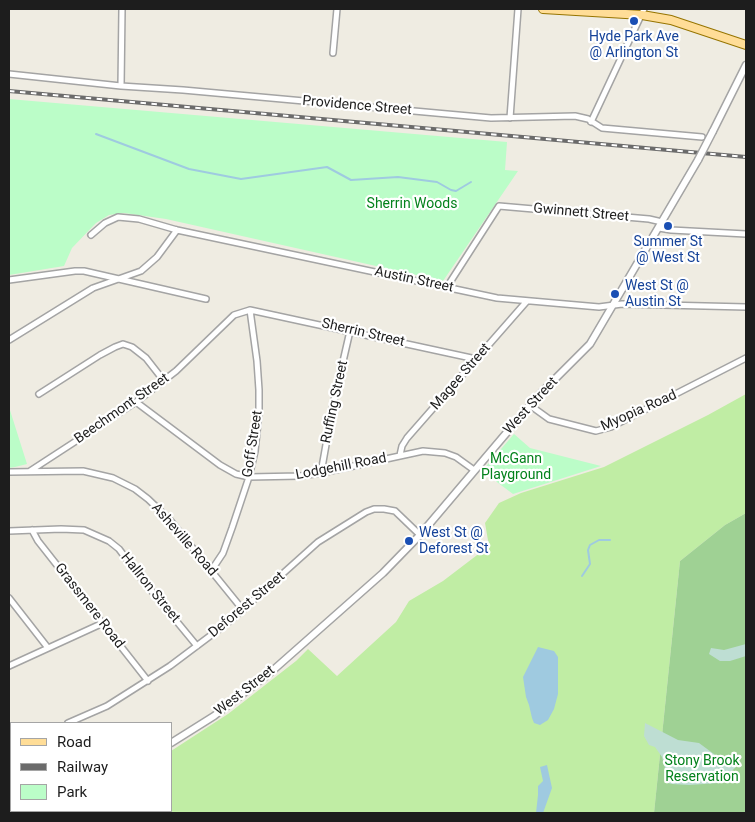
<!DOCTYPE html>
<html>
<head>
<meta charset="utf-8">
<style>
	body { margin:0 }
	#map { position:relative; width:755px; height:822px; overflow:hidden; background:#efece2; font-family:Roboto,sans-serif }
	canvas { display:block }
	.frame { position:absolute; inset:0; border:10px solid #1d1d1d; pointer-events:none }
	.legend { position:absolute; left:10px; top:722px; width:162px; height:90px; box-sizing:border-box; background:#fff; border:1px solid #a5a5a5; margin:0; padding:6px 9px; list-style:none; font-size:15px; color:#1d1d1d }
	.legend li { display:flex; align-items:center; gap:10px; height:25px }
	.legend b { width:25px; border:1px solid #a5a5a5 }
</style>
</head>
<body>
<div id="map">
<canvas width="755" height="822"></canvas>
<div class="frame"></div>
<ul class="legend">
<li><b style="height:6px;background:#ffdd97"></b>Road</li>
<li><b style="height:6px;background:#6b6b6b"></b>Railway</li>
<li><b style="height:14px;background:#bbfdc8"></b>Park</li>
</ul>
</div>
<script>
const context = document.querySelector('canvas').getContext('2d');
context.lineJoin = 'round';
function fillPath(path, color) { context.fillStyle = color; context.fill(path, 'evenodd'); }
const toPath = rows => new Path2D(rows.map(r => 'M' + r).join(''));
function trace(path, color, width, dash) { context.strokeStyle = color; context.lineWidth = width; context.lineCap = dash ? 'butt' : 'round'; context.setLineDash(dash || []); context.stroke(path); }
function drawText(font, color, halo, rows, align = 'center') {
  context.font = font + ' Roboto,sans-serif'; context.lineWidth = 4.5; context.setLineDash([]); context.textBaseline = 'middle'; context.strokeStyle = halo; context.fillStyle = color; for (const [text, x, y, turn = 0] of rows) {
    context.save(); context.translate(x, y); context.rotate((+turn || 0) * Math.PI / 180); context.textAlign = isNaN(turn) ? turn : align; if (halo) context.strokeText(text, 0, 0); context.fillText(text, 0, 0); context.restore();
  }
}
fillPath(toPath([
	[39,811,127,811,122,813,31,813]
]), '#dbdada');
fillPath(toPath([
	[746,394,746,513,725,525,680,561,654,813,122,813,127,811,171,811,171,751,228,714,296,661,308,649,337,676,396,622,409,601,443,581,489,546,485,523,499,503,521,493,604,467,708,415]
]), '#c0eda4');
fillPath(toPath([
	[746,513,746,813,654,813,680,561,725,525]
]), '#9fd194');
fillPath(toPath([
	[746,644,746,656,730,661,720,661,709,654,711,648,724,650],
	[645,723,678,740,699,743,718,757,734,762,737,764,736,767,719,783,689,785,672,784,668,783,665,780,665,768,662,757,655,747,649,745,644,736]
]), '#beded3');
fillPath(toPath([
	[9,99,507,142,505,170,518,171,443,281,166,219,124,213,109,215,96,223,72,248,64,266,9,275],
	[9,407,27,464,15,467,9,468],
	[514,434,530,448,601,466,513,494,482,471]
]), '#bbfdc8');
fillPath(toPath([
	[538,647,554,651,558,657,558,694,554,709,548,720,540,725,534,723,532,718,529,705,526,697,523,677],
	[547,765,552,788,543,813,536,813,538,795,538,786,543,781,540,767]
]), '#9fcae0');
trace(toPath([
	[96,134,189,169,241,179,327,167,351,180,398,177,437,182,451,190,456,191,471,182],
	[582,576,590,564,588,550,590,545,599,540,610,540]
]), '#9fcae0', 2);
const minor = toPath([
	[333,53,337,9],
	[9,74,121,86,183,90,491,118,575,116,588,119,602,128,702,137],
	[121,86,122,9],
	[510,118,518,9],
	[591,122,644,9],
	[659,228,671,230,746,234],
	[91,235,105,223,118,217,139,219,177,230,497,298,599,307,622,304,746,307],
	[9,280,75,271,84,271,206,299],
	[447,287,499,206,649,219,662,222],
	[250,310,476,359],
	[9,340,93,288,141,271,157,257,177,230],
	[39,394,100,355,115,347,123,344,132,347,146,358,164,381],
	[136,402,220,465,236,474,249,477,300,476,321,473,423,451,445,453,456,457,474,470],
	[531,406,549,419,596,431,611,427,746,358],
	[400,455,402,446,407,438,527,301],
	[30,471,136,402,176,371,234,315,250,310],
	[9,472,83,471,113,478,135,489,148,499,170,520,243,610],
	[321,473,333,405,350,331],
	[32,530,38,541,148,681],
	[9,531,61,529,84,530,109,541,119,549,136,572,197,646],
	[211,571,223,553,232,528,249,477,255,451,259,412,259,390,257,361,250,310],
	[9,598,48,648],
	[9,666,103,623],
	[68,723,107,706,170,666,230,621,318,542,366,512,374,509,384,509,395,511,420,535],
	[9,749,11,748]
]);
const tertiary = toPath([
	[713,131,746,65],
	[171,743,214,716,271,672,383,573,420,535,503,437,539,395,590,344,698,160],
	[18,813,28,811]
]);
const primary = toPath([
	[543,9,642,15,671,20,746,45]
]);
trace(minor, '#a4a4a4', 8);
trace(tertiary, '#a4a4a4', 9);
trace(primary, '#967400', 10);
trace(minor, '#fff', 5);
trace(tertiary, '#fff', 6);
trace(primary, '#ffdd97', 8);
const rail = toPath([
	[9,91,746,157]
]);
trace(rail, '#6b6b6b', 4);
trace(rail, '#fff', 2, [5.5]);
const tertiaryBridge = toPath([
	[698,160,713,131]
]);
trace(tertiaryBridge, '#a4a4a4', 9, []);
trace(tertiaryBridge, '#fff', 6);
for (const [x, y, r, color] of [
	[634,21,5,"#1a4fb4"],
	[668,226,5,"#1a4fb4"],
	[615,294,5,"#1a4fb4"],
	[409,541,5,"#1a4fb4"]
]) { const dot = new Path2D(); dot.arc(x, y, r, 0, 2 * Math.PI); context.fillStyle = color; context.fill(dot); trace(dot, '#fff', 2); }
drawText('14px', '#164399', '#fff', [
	["Hyde Park Ave",634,37],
	["@ Arlington St",634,53],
	["Summer St",668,242],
	["@ West St",668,258],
	["West St @",625,286,"left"],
	["Austin St",625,302,"left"],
	["West St @",419,533,"left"],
	["Deforest St",419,549,"left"]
]);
drawText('14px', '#1d1d1d', '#fff', [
	["Providence Street",357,106,5],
	["Gwinnett Street",581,213,5],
	["Austin Street",414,280,12],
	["Sherrin Street",363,333,13],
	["Magee Street",461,377,-49],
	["Ruffing Street",335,402,-78],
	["West Street",531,406,-47],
	["Beechmont Street",122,409,-35],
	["Myopia Road",639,411,-24],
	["Goff Street",253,444,-81],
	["Lodgehill Road",341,467,-11],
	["Asheville Road",184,540,49],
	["Hallron Street",150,588,51],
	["Deforest Street",247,605,-40],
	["Grassmere Road",89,606,52],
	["West Street",245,691,-38]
]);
drawText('14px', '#04821c', '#fff', [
	["Sherrin Woods",412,204],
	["McGann",516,459],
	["Playground",516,475],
	["Stony Brook",702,761],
	["Reservation",702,777]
]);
</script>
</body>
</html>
